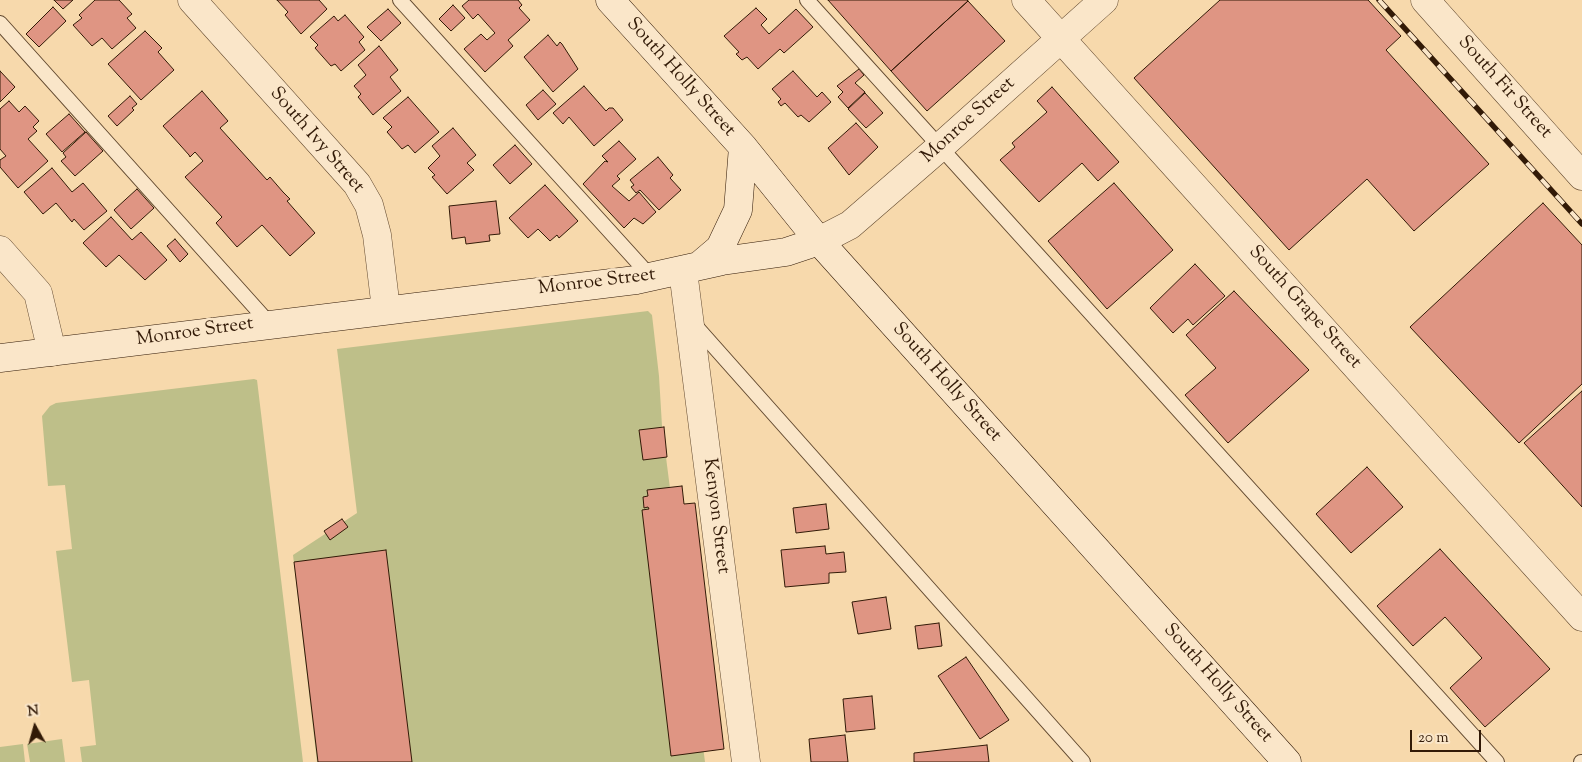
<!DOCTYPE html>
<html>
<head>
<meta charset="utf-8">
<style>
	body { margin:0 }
	#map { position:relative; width:1582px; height:762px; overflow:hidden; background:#f7d9ac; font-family:"Sorts Mill Goudy",serif }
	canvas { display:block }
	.north { position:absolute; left:10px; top:702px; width:50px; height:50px; -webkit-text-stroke:4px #fae6c9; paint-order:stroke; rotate:353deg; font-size:14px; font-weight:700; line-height:20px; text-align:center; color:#321a07 }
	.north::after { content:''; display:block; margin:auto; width:18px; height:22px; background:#321a07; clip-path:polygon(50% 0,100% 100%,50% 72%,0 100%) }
	.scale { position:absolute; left:1410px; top:730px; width:71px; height:22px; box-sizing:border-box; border:2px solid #321a07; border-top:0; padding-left:6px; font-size:15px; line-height:18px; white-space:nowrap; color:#321a07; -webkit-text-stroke:4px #fae6c9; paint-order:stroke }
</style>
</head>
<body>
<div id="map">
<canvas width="1582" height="762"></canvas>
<div class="north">N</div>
<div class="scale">20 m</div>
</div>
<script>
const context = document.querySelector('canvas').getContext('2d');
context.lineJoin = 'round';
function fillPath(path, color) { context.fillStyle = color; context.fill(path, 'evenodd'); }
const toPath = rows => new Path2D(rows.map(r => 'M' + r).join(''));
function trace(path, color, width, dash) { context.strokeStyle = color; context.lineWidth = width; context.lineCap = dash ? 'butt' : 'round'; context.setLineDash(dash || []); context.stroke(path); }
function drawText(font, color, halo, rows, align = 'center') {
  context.font = font + ' "Sorts Mill Goudy",serif'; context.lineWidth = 5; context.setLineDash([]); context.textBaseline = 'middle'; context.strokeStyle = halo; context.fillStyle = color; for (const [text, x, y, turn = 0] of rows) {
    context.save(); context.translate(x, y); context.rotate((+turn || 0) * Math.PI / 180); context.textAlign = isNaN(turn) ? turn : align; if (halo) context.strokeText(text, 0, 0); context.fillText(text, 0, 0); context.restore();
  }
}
fillPath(toPath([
	[648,311,652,315,659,376,662,426,705,762,317,762,293,555,357,513,337,349],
	[254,379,257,380,303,762,82,762,80,747,96,745,89,680,72,682,56,551,72,549,65,485,48,486,42,416,50,406,56,403],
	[62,739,65,762,30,762,27,744],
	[23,744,25,762,0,762,0,747]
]), '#bebf89');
const building = toPath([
	[54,0,73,0,63,9,54,0],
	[95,0,119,0,132,14,127,18,136,28,112,49,102,38,92,46,73,25,82,18,79,15,95,0],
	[277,0,319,0,327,9,301,34,285,15,288,12,277,0],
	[469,0,518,0,522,5,519,8,530,20,508,40,513,46,485,72,464,49,481,34,487,40,495,33,478,14,473,19,462,6,469,0],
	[828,0,967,0,968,1,891,71,828,0],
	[1220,0,1368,0,1401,36,1386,50,1489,164,1414,231,1367,179,1289,250,1134,78,1220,0],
	[968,1,1005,41,927,111,891,71,968,1],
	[453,5,465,18,451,31,439,19,453,5],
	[53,7,66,21,39,47,26,34,53,7],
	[756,8,767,19,761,25,769,34,796,9,813,27,784,53,780,49,758,69,747,57,742,60,736,54,739,52,724,36,756,8],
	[388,9,401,23,381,41,367,27,388,9],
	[345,15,364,37,359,42,365,50,341,71,335,64,331,66,315,48,318,45,310,37,334,16,338,21,345,15],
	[145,31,162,48,158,52,174,70,141,100,108,64,145,31],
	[548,35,557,46,560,42,562,44,578,69,553,92,524,57,548,35],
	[379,46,398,70,390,77,401,91,373,115,358,97,361,94,354,86,366,75,358,65,379,46],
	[859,69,864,75,855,83,865,92,848,108,838,97,843,92,837,86,859,69],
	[0,71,15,87,0,102,0,71],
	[793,71,817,97,822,92,831,102,809,122,801,115,798,117,785,103,781,106,778,102,781,99,772,89,793,71],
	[584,86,606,111,609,108,613,108,623,120,594,146,569,117,563,124,553,113,584,86],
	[1052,87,1119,162,1098,181,1082,163,1039,202,1000,160,1015,147,1012,143,1047,112,1037,101,1052,87],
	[543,90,556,104,538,120,526,105,543,90],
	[202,91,228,121,220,128,267,180,270,177,283,192,290,199,287,201,315,233,290,256,262,225,237,247,216,223,222,217,185,177,203,161,195,152,190,157,189,155,163,126,202,91],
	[865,93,883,113,866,128,848,109,865,93],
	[130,96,137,104,132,108,134,110,117,126,108,116,130,96],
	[408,97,439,132,415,153,408,145,402,149,387,132,392,127,383,118,408,97],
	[9,101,19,112,25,106,39,121,33,127,37,131,28,139,48,161,18,188,0,167,0,160,6,156,0,149,0,109,9,101],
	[69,114,85,132,62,152,46,134,69,114],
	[856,123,878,147,849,175,828,148,856,123],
	[453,128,476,155,467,163,474,170,447,194,432,177,435,175,428,168,440,156,432,146,453,128],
	[86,132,103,151,75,176,61,161,66,157,63,153,86,132],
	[619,141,636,159,617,176,620,179,612,186,629,201,639,192,656,212,643,224,634,218,624,228,583,184,605,161,608,162,602,156,619,141],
	[515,145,532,164,510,184,493,165,515,145],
	[658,157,673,175,670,178,681,190,659,210,640,190,636,193,631,187,634,185,630,180,658,157],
	[52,168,72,192,83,183,107,211,84,230,74,219,72,222,56,203,43,214,24,192,52,168],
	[1114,183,1173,250,1107,309,1048,241,1114,183],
	[545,185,578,221,559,238,557,235,550,241,538,229,528,238,509,218,545,185],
	[137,189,154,208,131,229,114,210,137,189],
	[496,201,500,234,489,235,490,241,466,244,465,237,452,239,449,206,496,201],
	[1543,203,1582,245,1582,384,1519,443,1410,327,1543,203],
	[111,217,132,240,141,232,167,260,145,280,119,255,106,267,83,243,111,217],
	[175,239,188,254,180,262,167,246,175,239],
	[1195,264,1225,296,1193,325,1188,319,1173,333,1150,308,1195,264],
	[1234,291,1309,370,1228,443,1185,395,1216,368,1186,335,1234,291],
	[1582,391,1582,507,1524,443,1582,391],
	[664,427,667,457,643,460,639,430,664,427],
	[1367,467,1403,507,1351,553,1316,514,1367,467],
	[682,486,684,504,695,503,724,749,671,756,642,510,649,509,648,507,644,508,643,497,648,496,647,490,682,486],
	[826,504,829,529,796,533,793,508,826,504],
	[342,519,348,527,330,540,324,531,342,519],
	[825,546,826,554,844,552,846,572,829,573,829,583,785,587,781,550,825,546],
	[1440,549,1550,669,1485,727,1450,688,1482,658,1445,617,1413,646,1377,606,1440,549],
	[386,550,412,762,318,762,294,562,386,550],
	[886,597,891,629,858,634,852,602,886,597],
	[939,623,942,646,918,649,915,626,939,623],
	[966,657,1009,720,980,739,938,676,966,657],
	[872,696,875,729,846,732,843,699,872,696],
	[845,735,848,762,811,762,809,739,845,735],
	[987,745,989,762,914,762,914,753,987,745]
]);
fillPath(building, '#df9583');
trace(building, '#321a07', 1);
const lane = toPath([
	[400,0,651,277],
	[807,0,1497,762],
	[0,23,269,323],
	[693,323,1083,762],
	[1581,762,1582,762]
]);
const street = toPath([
	[192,0,357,184,369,205,377,235,386,309],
	[1026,0,1582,617],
	[1425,0,1582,176],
	[819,241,850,225,940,147,1104,0],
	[0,250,38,293,52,352],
	[683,271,746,762]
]);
const secondary = toPath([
	[610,0,744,148,819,241,1287,762],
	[700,265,720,248,738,210,743,147],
	[0,358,636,280,722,261,786,252,819,241]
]);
trace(lane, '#634a30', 16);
trace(street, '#634a30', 29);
trace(secondary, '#321a07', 29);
trace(lane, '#fae6c9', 14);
trace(street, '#fae6c9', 28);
trace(secondary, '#fae6c9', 28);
const rail = toPath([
	[1379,0,1582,224]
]);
trace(rail, '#321a07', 5.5);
trace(rail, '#fae6c9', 4, [11]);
drawText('19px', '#321a07', '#fae6c9', [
	["South Holly Street",680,78,48],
	["South Fir Street",1504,88,48],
	["Monroe Street",969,121,-42],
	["South Ivy Street",316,141,49],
	["Monroe Street",597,283,-7],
	["South Grape Street",1304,308,48],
	["Monroe Street",195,333,-8],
	["South Holly Street",946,383,48],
	["Kenyon Street",715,516,83],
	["South Holly Street",1217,684,48]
]);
</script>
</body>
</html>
